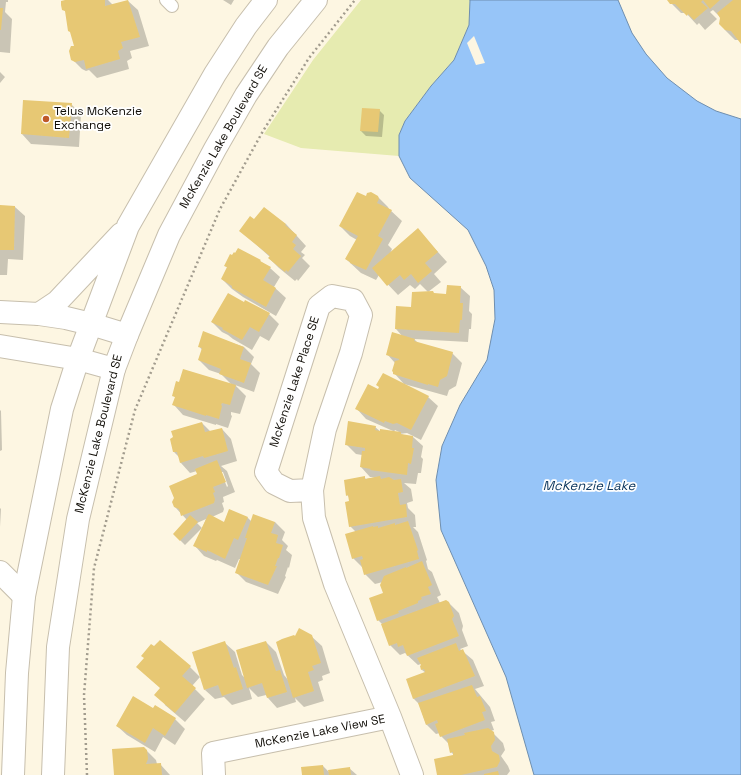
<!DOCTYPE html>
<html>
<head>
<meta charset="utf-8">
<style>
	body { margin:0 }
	canvas { display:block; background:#fdf6e2 }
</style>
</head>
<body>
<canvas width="741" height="775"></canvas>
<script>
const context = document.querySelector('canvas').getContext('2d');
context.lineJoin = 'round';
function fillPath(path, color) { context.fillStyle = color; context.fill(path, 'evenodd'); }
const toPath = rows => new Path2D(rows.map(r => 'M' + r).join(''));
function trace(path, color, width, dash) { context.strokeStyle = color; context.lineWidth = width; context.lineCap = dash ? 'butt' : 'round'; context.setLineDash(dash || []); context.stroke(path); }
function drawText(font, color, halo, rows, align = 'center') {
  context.font = font + ' "Space Grotesk",sans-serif'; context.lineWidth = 3.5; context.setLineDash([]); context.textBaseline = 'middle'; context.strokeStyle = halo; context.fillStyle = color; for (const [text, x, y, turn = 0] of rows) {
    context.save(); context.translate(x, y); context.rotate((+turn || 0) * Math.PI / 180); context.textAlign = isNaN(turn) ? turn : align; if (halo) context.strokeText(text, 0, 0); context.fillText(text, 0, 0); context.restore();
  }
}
fillPath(toPath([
	[361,0,470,0,469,25,454,60,431,86,405,121,399,135,399,156,301,148,264,134,313,60]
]), '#e6ebb0');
const water = toPath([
	[470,0,618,0,632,33,646,54,667,78,697,101,716,111,741,119,741,775,534,775,506,677,441,530,436,480,442,446,460,405,487,360,495,319,494,290,486,266,468,230,410,178,399,156,399,135,405,121,431,86,454,60,469,25,470,0]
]);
fillPath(water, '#97c5f8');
trace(water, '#6e8eaf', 1);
fillPath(toPath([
	[474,36,485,63,476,65,467,43]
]), '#fdf6e2');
fillPath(toPath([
	[0,0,8,0,8,2,6,2,5,12,12,19,10,53,0,52],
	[67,0,108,0,113,5,128,1,138,10,149,46,130,51,132,58,127,61,129,69,97,78,89,70,86,71,82,69,72,59,75,47,66,12,63,9],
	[223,0,234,0,231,5],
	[668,0,741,0,741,42,739,40,735,40,725,30,721,18,713,10,710,12,717,19,705,30,699,23,697,25,686,13,681,13],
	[0,72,5,77,0,83],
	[71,104,81,114,79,147,31,144,22,134],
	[379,110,384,115,382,137,366,136,361,131],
	[378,197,388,207,389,209,402,221,388,245,392,249,390,254,418,230,447,262,434,274,441,282,428,292,420,284,415,289,410,285,398,295,379,275,376,280,361,273,346,259,357,240,350,236,340,226,366,198],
	[0,206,15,207,25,216,23,260,8,259,7,275,0,275],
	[254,220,286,224,306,246,301,252,305,255,302,258,310,266,298,281,297,279,295,281,279,268,269,258,270,257,241,231],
	[260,261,270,268,280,277,274,287,286,298,276,316,243,297,232,289,222,279,228,268,225,266],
	[460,287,470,296,469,311,472,314,471,329,469,329,468,342,414,339,418,343,452,353,462,363,456,386,449,390,447,396,404,384,394,373,395,363,387,354,403,337,396,329,412,308,434,294,447,295],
	[269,314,279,324,269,341,260,336,252,350,233,339,228,335,222,332,212,322],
	[204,333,244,347,254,357,251,364,260,373,254,392,235,385,246,396,240,414,231,412,231,415,232,416,228,428,216,424,216,425,183,415,174,405,176,398,173,395,232,385,221,374,209,370,199,360,202,350,199,346],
	[379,390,428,397,438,406,421,440,407,433,399,434,413,437,423,446,421,457,423,459,421,473,418,473,416,484,404,483,411,489,413,501,407,503,408,508,415,515,416,527,413,527,418,532,427,560,426,561,428,569,432,572,441,595,437,597,440,603,448,602,459,613,463,626,462,630,468,646,460,649,473,660,484,686,475,689,490,707,495,721,491,722,494,730,491,731,503,743,505,750,501,756,508,766,510,771,507,775,438,775,454,755,451,752,450,745,441,736,440,733,436,734,426,724,419,704,414,699,407,680,426,673,422,670,424,663,418,665,405,653,400,655,390,645,382,624,378,620,384,593,383,582,375,584,365,574,363,568,353,558,356,532,350,526,350,498,347,495,364,477,366,479,376,477,370,477,361,467,362,455,356,454,346,444,375,427,381,432,393,431,366,419,357,409],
	[395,430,401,433,394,432],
	[0,410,1,411,2,450,0,451],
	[202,423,211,432,222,429,231,439,237,461,221,466,227,471,235,492,223,497,224,502,222,503,224,509,223,512,212,517,224,523,230,510,248,518,252,522,275,522,285,532,282,540,288,546,286,550,292,555,289,568,288,567,285,576,286,577,278,594,246,582,236,572,241,559,239,559,235,568,217,560,216,561,204,556,195,546,206,519,197,523,202,528,185,545,174,534,187,520,175,507,199,475,197,471,190,473,181,463,179,457,174,452],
	[221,472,223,472,228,486,227,487],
	[0,508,1,509,0,527],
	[311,636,322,646,330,673,322,676,323,680,318,682,324,701,304,707,295,698,296,702,277,708,268,698,266,695,258,697,249,688,252,699,232,705,224,697,215,699,205,690,225,643,235,652,242,675,245,678,266,642,276,652,284,675,289,681,295,637],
	[145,658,190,667,200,677,192,686,205,699,185,722,165,705,161,688],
	[153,710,175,719,185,729,175,745,163,737,155,752,127,735,117,726],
	[146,750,156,760,157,764,160,764,170,775,115,775],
	[323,766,330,773,349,768,357,775,303,775]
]), '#0003');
fillPath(toPath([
	[65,0,105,0,105,6,128,0,140,37,121,42,123,48,118,51,120,59,86,69,84,60,75,62,71,60,69,51,71,46,74,46,70,32,68,31,65,11,62,10,61,5,61,1],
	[667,0,720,0,710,9,703,0,701,2,708,8,694,20,688,14,687,16,675,4,670,4],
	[733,0,741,0,741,44,731,31,725,30,719,24,720,18,717,13],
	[0,8,3,8,1,30,0,30],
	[23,100,72,103,69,138,21,134],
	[362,108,380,109,378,132,360,131],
	[357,192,366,196,367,193,371,192,378,196,379,199,377,203,392,210,378,236,383,239,366,270,350,263,350,262,345,259,358,236,339,226],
	[0,205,15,206,14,250,0,250],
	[264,207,286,224,285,225,297,235,292,242,296,245,293,249,301,256,288,272,286,270,285,272,268,258,270,256,239,231,250,216,254,219],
	[418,228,438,252,425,263,432,271,418,283,411,274,404,280,400,275,387,286,372,268],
	[238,248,261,260,260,261,271,267,263,280,276,288,266,307,232,288,232,286,221,279,227,267,224,266,230,254,232,255,234,252,235,253],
	[447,285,461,286,460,303,463,303,462,320,460,320,459,333,395,329,396,306,411,307,412,292,433,291,434,293,446,294],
	[228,293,244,302,245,300,270,313,259,332,250,327,242,340,222,329,223,328,211,322],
	[203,331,244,347,240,359,251,363,244,383,219,374,221,369,198,360,202,348,198,347],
	[392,332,415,339,414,341,453,352,447,376,440,380,438,387,428,384,428,385,393,374,393,372,392,371,395,361,399,360,399,359,386,355],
	[183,369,236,385,230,405,222,403,221,405,222,406,219,419,206,415,206,416,172,405,175,397,172,396,176,381,179,382],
	[383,373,429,396,411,430,397,423,393,424,385,421,384,423,355,409,368,384,378,389,379,387,376,385],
	[348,421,376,426,375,430,380,431,380,429,401,432,401,434,413,436,412,448,414,448,411,464,408,463,407,475,370,470,371,469,360,467,362,451,365,451,365,448,345,445],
	[202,422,205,432,222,428,228,451,204,458,203,456,180,463,177,452,173,452,170,439,173,437,171,431],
	[217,460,226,482,213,487,215,492,213,493,215,499,214,503,181,516,179,509,174,507,172,502,174,498,169,486,197,474,195,469],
	[365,476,365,479,380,476,381,479,389,477,394,480,401,479,403,492,398,493,400,505,406,504,407,517,349,527,345,502,349,501,348,495,346,496,344,480],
	[229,509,248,517,238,540,234,538,225,559,207,550,207,552,193,546,208,515,209,514,224,522],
	[253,514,275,522,271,533,278,535,276,543,283,545,279,558,278,558,275,566,277,566,268,585,235,573,247,538,245,538],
	[190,515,198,522,180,541,173,534],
	[408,521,418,550,417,551,419,559,364,575,360,560,363,559,362,556,352,559,345,534,373,526,373,527,378,526,378,528,395,523,395,525],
	[422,561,432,585,428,587,431,594,421,597,422,599,418,601,418,603,398,611,399,613,377,621,369,598,383,593,380,585,384,576,406,567,406,568],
	[446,600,449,602,454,616,452,619,459,636,407,656,403,645,398,647,397,643,389,646,381,624],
	[299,628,312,635,321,663,312,666,314,670,308,672,314,691,293,698,276,642,282,639,294,635,295,636],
	[160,640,191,666,182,676,196,688,175,713,154,695,160,688,136,667,144,658,141,656,151,644,154,646],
	[225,641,234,668,236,667,243,689,222,696,218,685,204,690,192,652],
	[266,641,276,671,280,670,287,692,267,698,262,683,247,688,236,650],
	[456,643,459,651,463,649,475,676,413,699,406,679,425,672,424,669,421,670,420,666,421,665,417,658],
	[472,685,477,697,480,696,486,711,482,712,485,720,440,737,435,724,438,723,437,720,426,725,418,703],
	[133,696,153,708,155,705,176,718,165,736,153,728,145,743,116,726],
	[488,728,494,732,495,740,491,746,492,751,499,755,500,761,497,767,461,775,437,775,434,759,453,755,453,752,450,753,447,739,465,735,464,733],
	[144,747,147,750,148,759,146,764,161,763,162,775,114,775,112,749],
	[323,765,324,775,302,775,301,767],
	[350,767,351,775,329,775,328,770],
	[498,771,499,775,484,775,484,774]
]), '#e7c874');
const service = toPath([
	[166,0,172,6]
]);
const minor = toPath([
	[312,490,290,491,274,483,266,472,319,306,332,296,353,300,361,315,351,353,325,429,312,490,314,518,335,584,390,717,412,775],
	[0,572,24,596],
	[214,775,213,753,390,717]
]);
const tertiary = toPath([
	[0,312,39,314,66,318,91,324,127,335],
	[0,346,78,359,114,369]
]);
const secondary = toPath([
	[39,314,57,302,121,234],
	[13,775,17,673,24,596,62,409,78,359,128,226,215,74,246,26,266,0],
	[53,775,58,647,78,519,114,369,127,335,169,235,215,149,246,95,278,47,316,0]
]);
trace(service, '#c7bfad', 14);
trace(minor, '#c7bfad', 24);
trace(tertiary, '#c7bfad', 24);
trace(secondary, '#c7bfad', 24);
trace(toPath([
	[87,775,84,695,94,568,135,410,220,209,263,131,309,58,355,0]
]), '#a29c8e', 2.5, [2, 3]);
trace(service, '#fff', 12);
trace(minor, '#fff', 22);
trace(tertiary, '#fff', 22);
trace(secondary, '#fff', 22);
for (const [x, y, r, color] of [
	[46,119,4,"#be5929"]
]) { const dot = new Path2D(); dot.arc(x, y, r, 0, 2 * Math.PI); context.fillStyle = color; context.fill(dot); trace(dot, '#fff', 1.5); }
drawText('12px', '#0f0c06', '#fff', [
	["Telus McKenzie",54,112],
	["Exchange",54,126]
], 'left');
drawText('12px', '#0f0c06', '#fff', [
	["McKenzie Lake Boulevard SE",224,137,-60],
	["McKenzie Lake Place SE",295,382,-72],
	["McKenzie Lake Boulevard SE",99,434,-76],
	["McKenzie Lake View SE",320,732,-11]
]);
drawText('italic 13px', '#0c365e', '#fff', [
	["McKenzie Lake",589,486]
]);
</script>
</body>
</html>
